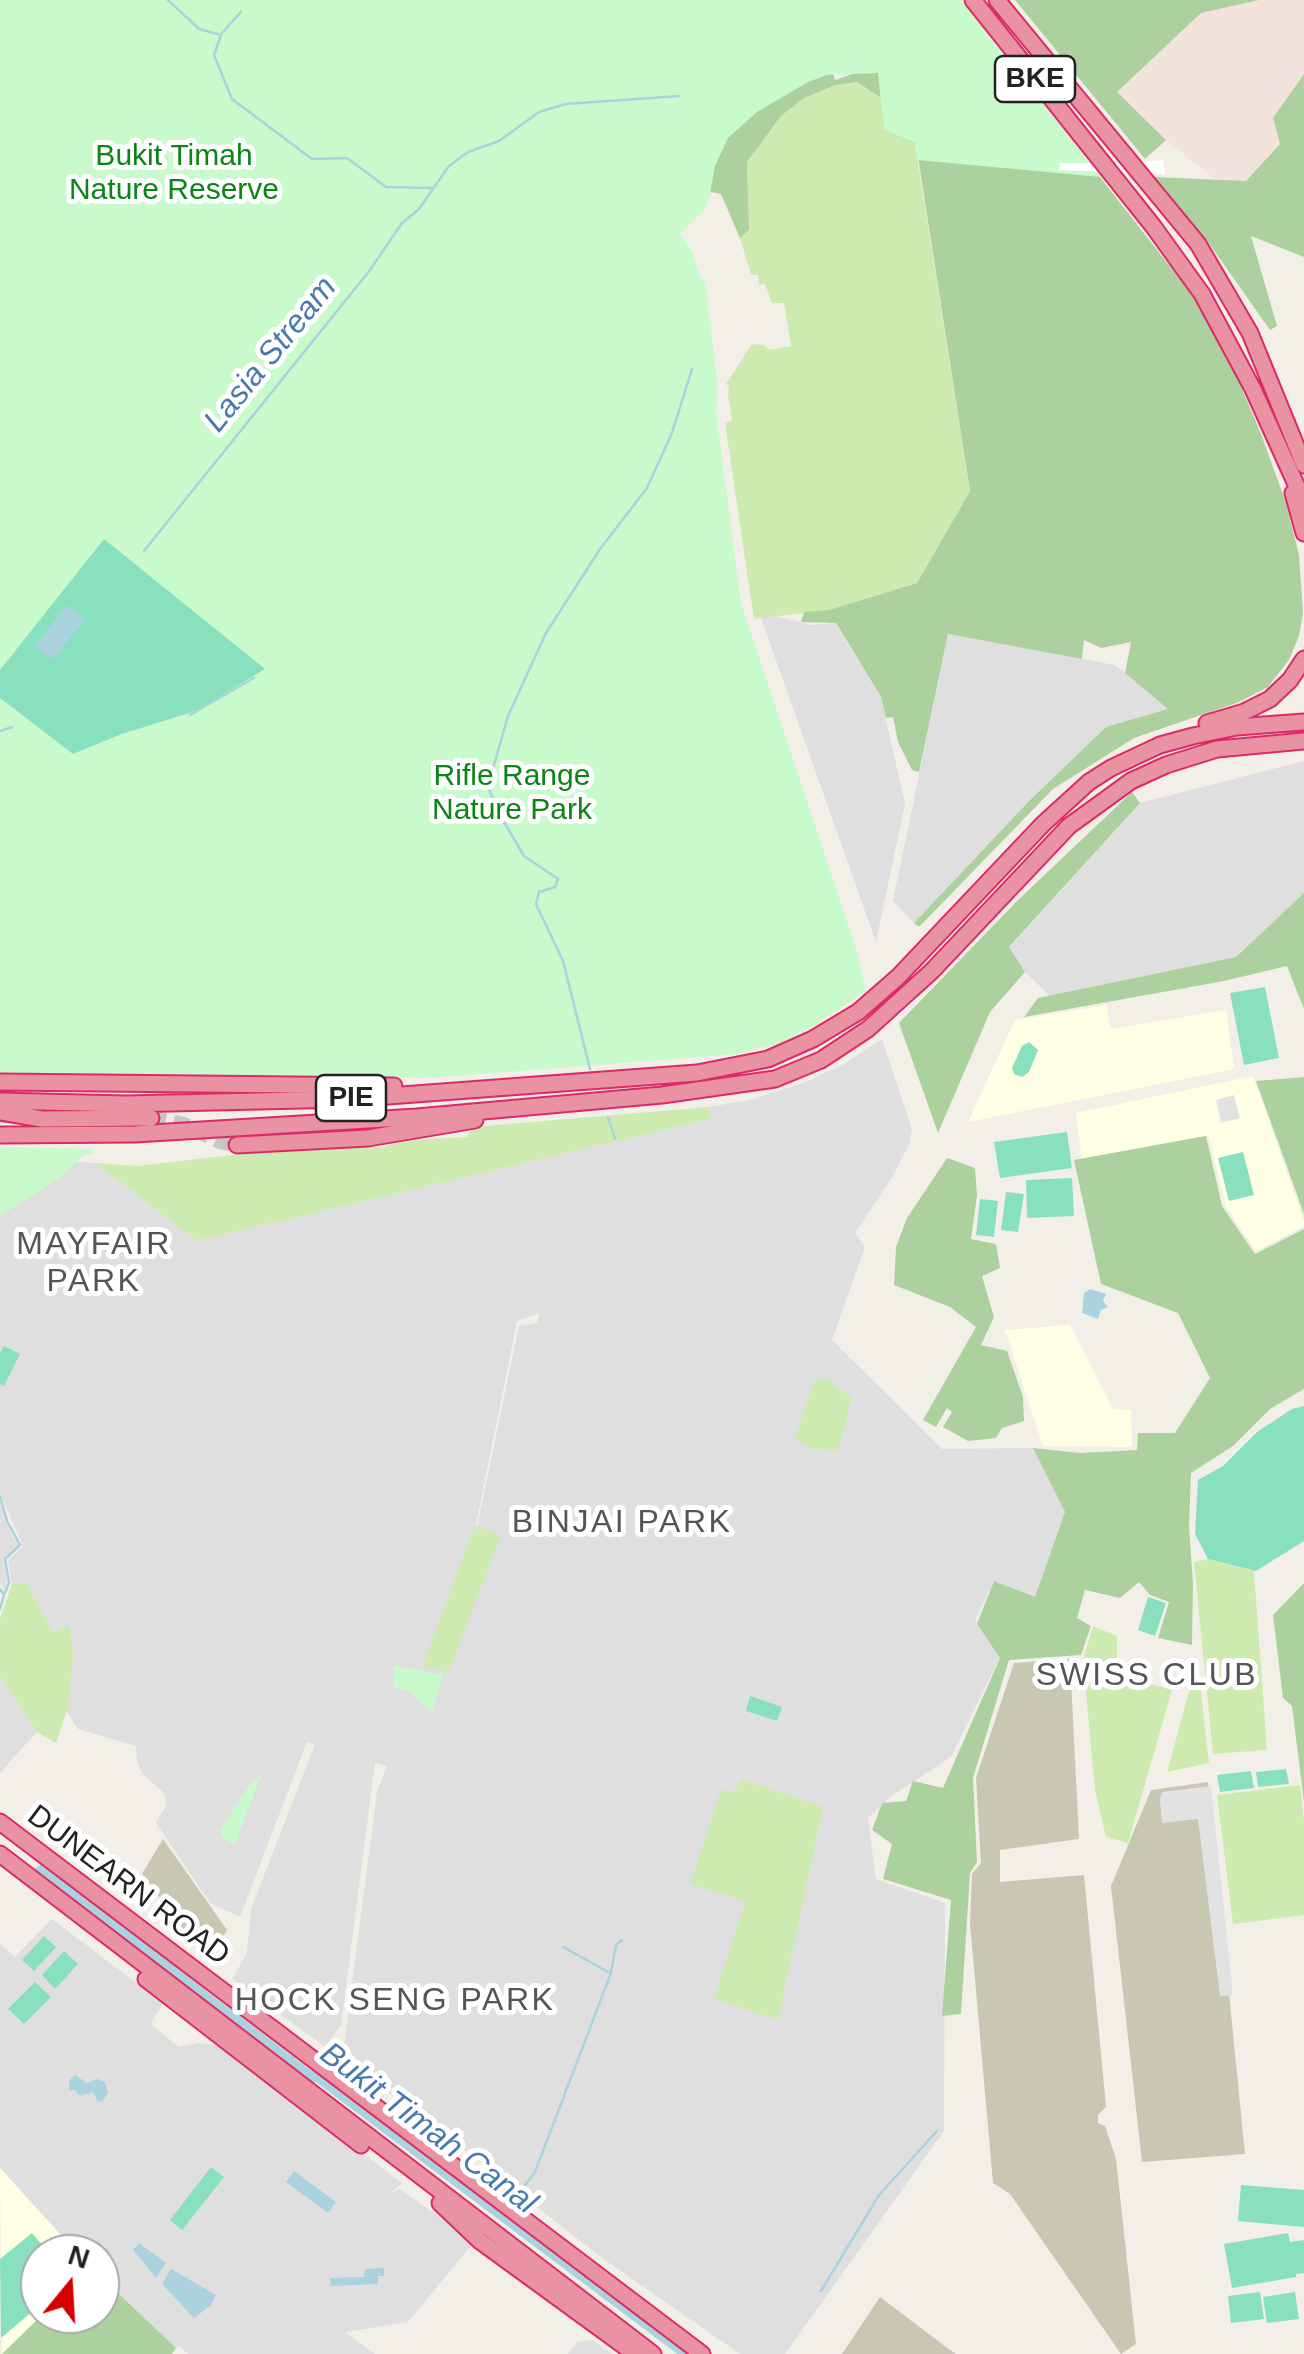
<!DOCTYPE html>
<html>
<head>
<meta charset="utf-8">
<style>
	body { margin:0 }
	#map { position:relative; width:1304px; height:2354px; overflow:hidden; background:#f2efe9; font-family:Arial,sans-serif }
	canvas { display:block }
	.north { position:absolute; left:20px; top:2234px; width:100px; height:100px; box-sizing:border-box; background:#fff; border:2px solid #a7a7a7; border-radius:50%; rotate:18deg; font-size:28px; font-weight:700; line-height:40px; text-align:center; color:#222 }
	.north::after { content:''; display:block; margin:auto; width:35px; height:45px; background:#d40000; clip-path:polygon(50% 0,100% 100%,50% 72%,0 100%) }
</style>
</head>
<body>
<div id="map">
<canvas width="1304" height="2354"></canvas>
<div class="north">N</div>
</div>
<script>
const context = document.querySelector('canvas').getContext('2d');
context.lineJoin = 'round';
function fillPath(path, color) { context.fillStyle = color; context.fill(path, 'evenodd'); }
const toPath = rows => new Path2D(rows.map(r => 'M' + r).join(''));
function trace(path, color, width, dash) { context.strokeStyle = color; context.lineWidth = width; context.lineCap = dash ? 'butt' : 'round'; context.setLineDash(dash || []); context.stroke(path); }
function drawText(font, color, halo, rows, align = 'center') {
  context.font = font + ' Arial,sans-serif'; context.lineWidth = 10; context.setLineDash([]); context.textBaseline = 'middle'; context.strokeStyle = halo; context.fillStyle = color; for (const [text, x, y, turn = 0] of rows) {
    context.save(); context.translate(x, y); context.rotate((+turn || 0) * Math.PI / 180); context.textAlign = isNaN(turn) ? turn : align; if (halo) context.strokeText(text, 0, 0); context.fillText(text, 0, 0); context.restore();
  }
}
fillPath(toPath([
	[772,615,812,625,835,623,881,697,905,804,876,942,761,618],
	[948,634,1115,665,1169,709,1106,727,1029,801,914,923,893,901],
	[1304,761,1304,893,1236,957,1050,996,1025,972,1009,948,1140,803],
	[882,1039,912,1129,909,1145,891,1179,855,1233,865,1247,832,1340,942,1449,1033,1448,1065,1512,1035,1598,994,1581,975,1620,1000,1657,951,1757,890,1797,868,1818,876,1879,945,1903,944,2131,785,2354,740,2354,602,2258,420,2115,342,2060,377,1792,387,1766,375,1763,341,2025,325,2047,232,1979,247,1953,251,1909,315,1744,307,1742,240,1917,210,1903,156,1823,166,1806,165,1794,142,1773,137,1760,136,1746,78,1729,67,1712,73,1654,70,1626,53,1632,26,1582,12,1584,8,1560,23,1546,0,1493,0,1154,95,1163,197,1241,710,1119,708,1107,750,1100,803,1083,844,1064],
	[539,1313,537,1323,519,1326,443,1689,517,1321],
	[0,1499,5,1521,18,1545,3,1559,7,1583,5,1590,0,1583],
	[0,1676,37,1732,0,1773],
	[52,1919,163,2003,151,2024,179,2047,198,2043,224,2046,402,2183,392,2192,400,2189,474,2242,408,2322,345,2332,375,2354,188,2354,179,2346,176,2348,100,2276,100,2254,78,2254,0,2168,0,1944,15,1957],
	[592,2340,612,2354,568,2354,577,2342]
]), '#e0dfdf');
fillPath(toPath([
	[1106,1005,1111,1029,1226,1010,1234,1069,968,1122,1015,1020],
	[1253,1076,1304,1221,1304,1226,1256,1251,1226,1207,1208,1135,1082,1159,1076,1113],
	[1070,1325,1113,1409,1131,1410,1132,1447,1043,1446,1005,1330],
	[0,2168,78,2254,40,2254,40,2314,43,2314,2,2354]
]), '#ffffe5');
fillPath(toPath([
	[1040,0,1304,0,1304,139,1264,197,1221,184,1166,140,1076,54]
]), '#f3e3dd');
fillPath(toPath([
	[1070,1659,1079,1839,1000,1850,1000,1882,1084,1875,1106,2107,1098,2115,1098,2123,1105,2126,1116,2159,1136,2344,1121,2354,1010,2194,993,2183,970,1923,972,1874,981,1863,976,1778,1014,1663],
	[1208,1782,1245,2154,1142,2162,1111,1886,1151,1790],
	[163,1839,227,1930,208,1962,142,1874],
	[880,2297,946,2347,956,2354,842,2354]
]), '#c7c7b4');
fillPath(toPath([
	[857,82,881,98,884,130,915,143,970,491,917,583,829,610,754,619,725,423,732,421,728,395,729,387,726,384,752,344,764,345,770,350,791,346,784,303,772,303,765,284,759,285,758,275,751,275,740,238,749,230,747,162,781,116,804,98,837,85],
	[708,1107,710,1119,197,1241,95,1163,138,1166,317,1145,383,1147,407,1140,467,1137,473,1127],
	[826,1379,852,1398,838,1450,813,1449,795,1438,814,1381],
	[475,1525,501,1535,449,1672,422,1666],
	[1207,1559,1254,1571,1267,1750,1213,1754,1194,1562],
	[26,1582,53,1632,70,1625,73,1654,69,1704,56,1743,37,1732,0,1676,0,1619,12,1584],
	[1093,1626,1117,1636,1117,1675,1172,1690,1128,1843,1106,1837,1095,1790,1083,1660],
	[1194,1674,1199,1675,1209,1763,1167,1772],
	[740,1779,823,1807,778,2020,714,1999,745,1901,690,1884,721,1789,735,1793],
	[1300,1785,1304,1821,1304,1915,1233,1924,1217,1795]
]), '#cdebb0');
fillPath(toPath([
	[780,0,832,69,835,80,852,74,845,54,961,0,1194,297,1232,365,1261,434,1285,500,1299,555,1303,613,1299,636,1289,660,1268,687,1239,702,1134,738,1053,789,919,927,914,923,1029,801,1106,727,1168,709,1125,673,1131,642,1101,648,1084,640,1082,659,948,634,919,772,912,770,898,742,893,717,886,718,881,697,836,623,801,622,804,612,829,610,917,583,970,491,916,144,884,130,881,98,857,82,836,85,804,98,781,116,747,162,749,230,740,238,721,194,711,192,703,211,696,201],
	[1015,0,1259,0,1201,13,1117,92,1166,140,1145,159],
	[1304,74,1304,257,1251,236,1277,326,1270,330,1208,242,1154,177,1246,181,1280,144,1273,118],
	[1132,792,1140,803,1009,947,1025,972,990,1012,938,1133,899,1023,1018,900],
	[1304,893,1304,1009,1287,966,1224,981,1024,1017,1038,998,1236,957],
	[1304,1077,1304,1214,1256,1081],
	[1206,1136,1222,1206,1255,1254,1304,1229,1304,1389,1270,1409,1233,1446,1191,1473,1189,1527,1193,1583,1192,1645,1158,1638,1169,1602,1150,1595,1139,1582,1120,1598,1085,1590,1077,1618,1091,1626,1081,1655,1009,1660,973,1778,977,1862,970,1873,961,2014,942,2016,951,1900,883,1879,892,1844,872,1830,882,1803,906,1801,913,1781,943,1788,1000,1658,977,1624,994,1581,1035,1597,1065,1512,1033,1448,1080,1453,1137,1450,1138,1433,1175,1433,1210,1378,1178,1313,1101,1284,1074,1160],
	[947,1158,975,1168,977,1195,971,1239,996,1244,1000,1268,982,1276,994,1317,981,1345,1007,1351,1023,1397,1024,1421,1002,1428,996,1438,968,1441,943,1427,952,1412,947,1408,936,1427,923,1420,976,1327,950,1307,894,1285,896,1247,907,1218],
	[1304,1583,1304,1802,1292,1706,1283,1698,1273,1615],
	[100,2276,176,2348,172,2354,2,2354,43,2314,100,2314]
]), '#add19e');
fillPath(toPath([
	[0,0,961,0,1101,177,918,160,915,143,884,130,878,73,827,75,808,82,757,112,728,138,715,166,709,199,703,211,680,234,692,251,700,278,705,279,718,388,716,410,741,604,857,952,866,991,809,1029,780,1043,737,1054,430,1078,0,1077,0,698,74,754,119,735,186,715,105,539,0,670],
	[0,1147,93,1149,93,1153,81,1157,63,1175,0,1216],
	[394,1665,443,1675,432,1713,410,1692,393,1687],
	[261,1776,235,1844,224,1839,220,1830,253,1780]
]), '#c8facc');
fillPath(toPath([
	[104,539,265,669,196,711,119,735,73,754,0,698,0,670],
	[1265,987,1279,1058,1244,1065,1230,993],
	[1029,1042,1038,1050,1029,1072,1022,1077,1014,1074,1012,1068,1022,1046],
	[1067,1132,1072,1168,1000,1178,994,1142],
	[1243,1152,1254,1195,1229,1201,1218,1158],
	[1072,1178,1074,1216,1027,1218,1026,1180],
	[1006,1192,1024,1194,1018,1232,1001,1230],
	[980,1199,998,1201,994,1237,976,1235],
	[4,1346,20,1354,4,1386,0,1384,0,1353],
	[1304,1406,1304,1541,1256,1571,1208,1559,1195,1534,1198,1480,1223,1466,1257,1432,1292,1409],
	[1148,1597,1166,1603,1155,1636,1138,1630],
	[750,1696,782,1707,777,1721,746,1711],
	[1286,1769,1289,1784,1258,1787,1256,1772],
	[1251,1771,1254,1788,1220,1792,1217,1775],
	[44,1936,56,1947,34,1971,22,1960],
	[64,1951,78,1964,55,1989,42,1975],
	[35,1982,51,1997,24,2024,8,2009],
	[211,2167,224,2177,182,2230,170,2220],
	[1241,2185,1304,2190,1304,2227,1238,2221],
	[32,2233,50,2254,40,2254,40,2305,1,2338,0,2259],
	[1288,2233,1290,2242,1304,2240,1304,2273,1296,2274,1296,2277,1232,2288,1224,2244],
	[1260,2292,1264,2319,1231,2323,1228,2296],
	[1295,2292,1299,2319,1267,2323,1263,2297]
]), '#88e0be');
fillPath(toPath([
	[1234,1095,1240,1118,1221,1123,1216,1100],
	[1211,1786,1233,1995,1220,1996,1198,1819,1162,1823,1160,1799,1162,1792]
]), '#e2e2e2');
fillPath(toPath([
	[66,605,85,619,53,660,35,646],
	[1090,1289,1106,1294,1103,1301,1108,1307,1101,1310,1098,1319,1082,1313,1084,1293],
	[43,1863,213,1996,320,2077,313,2085,32,1871],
	[75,2075,87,2083,97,2079,105,2082,108,2092,103,2101,98,2102,93,2092,80,2096,75,2090,69,2090,69,2081],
	[294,2171,336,2202,328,2213,286,2182],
	[139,2243,166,2263,156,2278,133,2250],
	[384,2268,384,2276,378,2276,378,2284,331,2286,330,2278,364,2277,365,2269],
	[171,2269,216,2295,211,2305,194,2318,162,2284]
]), '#aad3df');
fillPath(toPath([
	[1163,160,1165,174,1059,170,1060,163,1139,163],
	[894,970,918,999,872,1038,850,1009]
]), '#fff');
trace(toPath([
	[168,0,199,29,221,35,214,55,232,99,312,159,347,158,386,187,432,188],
	[222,33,241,12],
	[144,551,370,270,402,223,419,209,449,166,468,152,499,141,539,112,566,104,679,96],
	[190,715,254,678],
	[0,731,12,727],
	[590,1069,563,961,536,904,539,892,555,887,558,879,524,856,497,810,488,786,508,716,546,633,600,549,647,488,672,433,692,369],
	[608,1117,615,1139],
	[0,1496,7,1521,20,1545,5,1559,9,1583,4,1595],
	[0,1589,4,1595,0,1609],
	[563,1947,610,1973],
	[517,2196,535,2172,611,1973,616,1945,622,1940],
	[821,2291,879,2195,937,2131]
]), '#aad3df', 2.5);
trace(toPath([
	[312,2074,684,2354]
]), '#aad3df', 8);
trace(toPath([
	[151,1118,183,1124,221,1142,237,1145]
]), '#c8c6c1', 15, [15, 8]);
const highway = toPath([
	[973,0,1153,226,1202,294,1253,389,1304,502],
	[997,0,1198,244,1250,333,1304,465],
	[1293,493,1304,533],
	[1207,723,1244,712,1270,699,1290,680,1304,659],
	[0,1082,394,1086],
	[0,1101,126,1104,348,1099,697,1073,768,1059,813,1039,858,1012,898,977,1043,824,1089,782,1111,768,1160,745,1193,736,1237,727,1304,722],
	[0,1112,42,1119,151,1118],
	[0,1135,135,1134,417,1117,662,1095,775,1079,821,1060,868,1029,932,971,1069,826,1131,781,1166,765,1217,749,1304,741],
	[237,1145,368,1138,475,1120],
	[0,1822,702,2354],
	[0,1854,653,2354],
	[146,1979,361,2145],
	[440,2203,480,2241,635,2354]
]);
trace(highway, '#dc2a67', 19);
trace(highway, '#e892a2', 15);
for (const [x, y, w] of [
	[1035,79,80],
	[351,1098,70]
]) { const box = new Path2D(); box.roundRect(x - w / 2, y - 23, w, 46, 8); context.fillStyle = '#fff'; context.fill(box); trace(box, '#222', 2.5); }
drawText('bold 28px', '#222', null, [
	["BKE",1035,79],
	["PIE",351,1098]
]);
drawText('30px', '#0c8416', '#fff', [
	["Bukit Timah",174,157],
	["Nature Reserve",174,191],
	["Rifle Range",512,777],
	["Nature Park",512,811]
]);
drawText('30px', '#222', '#fff', [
	["DUNEARN ROAD",128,1886,37]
]);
drawText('italic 32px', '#4a7aab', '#fff', [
	["Lasia Stream",271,355,-51],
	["Bukit Timah Canal",428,2129,37]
]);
context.letterSpacing = '2.5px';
drawText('32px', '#555', '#fff', [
	["MAYFAIR",94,1245],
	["PARK",94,1282],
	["BINJAI PARK",622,1523],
	["SWISS CLUB",1147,1676],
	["HOCK SENG PARK",395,2001]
]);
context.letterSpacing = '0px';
</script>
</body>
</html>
